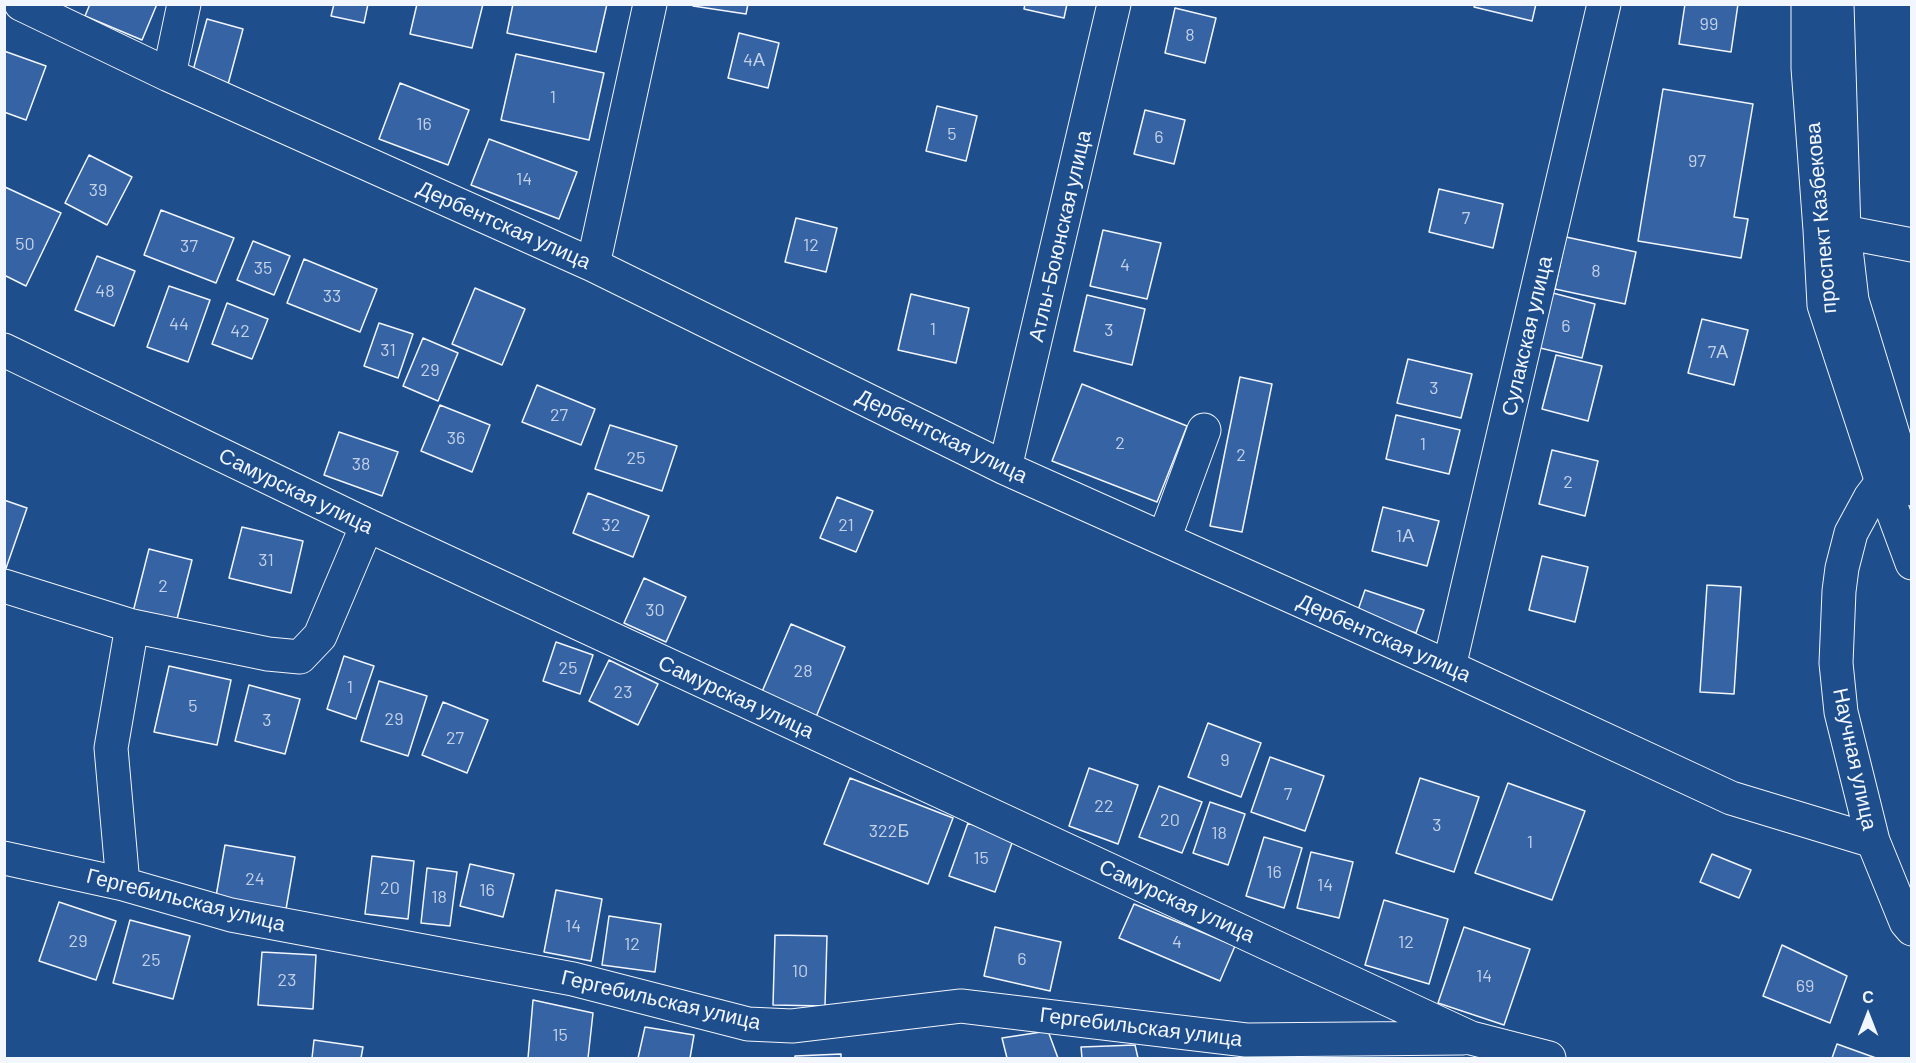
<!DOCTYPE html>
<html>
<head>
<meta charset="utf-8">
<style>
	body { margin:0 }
	#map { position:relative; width:1916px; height:1063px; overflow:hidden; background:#1f4e8c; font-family:Barlow,sans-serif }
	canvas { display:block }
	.frame { position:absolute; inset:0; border:6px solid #f2f6ff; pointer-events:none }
	.north { position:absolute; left:1838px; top:985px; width:60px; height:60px; -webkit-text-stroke:4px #1f4e8c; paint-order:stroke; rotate:0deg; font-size:16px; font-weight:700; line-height:24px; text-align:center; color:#f2f6ff }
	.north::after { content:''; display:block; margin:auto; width:21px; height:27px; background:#f2f6ff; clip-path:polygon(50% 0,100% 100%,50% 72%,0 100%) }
</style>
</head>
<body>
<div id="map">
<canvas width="1916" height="1063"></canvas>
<div class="frame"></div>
<div class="north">С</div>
</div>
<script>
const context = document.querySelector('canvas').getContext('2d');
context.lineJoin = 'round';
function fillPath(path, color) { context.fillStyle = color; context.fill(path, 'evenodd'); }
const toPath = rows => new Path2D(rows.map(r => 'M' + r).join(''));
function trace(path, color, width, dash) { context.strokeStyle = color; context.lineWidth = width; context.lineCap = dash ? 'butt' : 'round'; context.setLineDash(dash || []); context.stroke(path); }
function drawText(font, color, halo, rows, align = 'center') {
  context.font = font + ' Barlow,sans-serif'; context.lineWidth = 4.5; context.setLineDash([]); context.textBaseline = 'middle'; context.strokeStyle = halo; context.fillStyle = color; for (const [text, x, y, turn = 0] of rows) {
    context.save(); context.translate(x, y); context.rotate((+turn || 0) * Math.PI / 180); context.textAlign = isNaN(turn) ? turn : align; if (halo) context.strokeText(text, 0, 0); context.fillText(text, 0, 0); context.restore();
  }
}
const building = toPath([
	[90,4,157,4,142,40,85,16,90,4],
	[334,4,368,4,364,23,331,16,334,4],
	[417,4,483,4,472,48,410,34,417,4],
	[513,4,607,4,596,52,507,33,513,4],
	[694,4,748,4,746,14,693,6,694,4],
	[1025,4,1067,4,1064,18,1024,9,1025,4],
	[1475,4,1536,4,1532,21,1474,7,1475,4],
	[1685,4,1738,4,1731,52,1679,44,1685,4],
	[1175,8,1216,18,1205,63,1165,53,1175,8],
	[207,19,243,29,227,88,191,78,207,19],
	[739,33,779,43,768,88,728,78,739,33],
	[4,51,46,66,26,120,4,112,4,51],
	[516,54,604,73,589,140,501,120,516,54],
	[400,83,469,110,448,165,379,139,400,83],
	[1663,89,1753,104,1734,217,1748,219,1741,258,1638,241,1663,89],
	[937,106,977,116,966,161,926,151,937,106],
	[1145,110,1185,120,1174,164,1134,154,1145,110],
	[489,139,577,172,559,219,471,185,489,139],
	[89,155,132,177,107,225,65,203,89,155],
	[5,187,61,213,26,286,4,275,5,187],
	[1439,189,1503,204,1493,248,1429,232,1439,189],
	[161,210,234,238,216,283,144,255,161,210],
	[796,218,837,228,826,272,785,262,796,218],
	[1103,230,1161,243,1147,299,1090,286,1103,230],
	[1566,237,1636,252,1625,304,1555,289,1566,237],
	[253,241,290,256,274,295,237,280,253,241],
	[97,256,135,271,114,326,75,310,97,256],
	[304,259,377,289,360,332,287,303,304,259],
	[169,286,210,300,188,362,147,347,169,286],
	[475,288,525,309,502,365,452,344,475,288],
	[1549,292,1595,304,1582,358,1536,347,1549,292],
	[911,294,969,308,956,363,898,350,911,294],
	[1087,295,1145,309,1132,365,1074,351,1087,295],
	[227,303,268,319,252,359,212,344,227,303],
	[1702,319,1748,330,1734,385,1688,373,1702,319],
	[379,323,413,334,398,378,364,366,379,323],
	[423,338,458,353,438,401,403,386,423,338],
	[1556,355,1602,366,1588,421,1542,409,1556,355],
	[1408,359,1472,374,1461,418,1397,403,1408,359],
	[1240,377,1272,384,1242,532,1210,526,1240,377],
	[1082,384,1187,426,1157,502,1052,461,1082,384],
	[537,385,595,409,581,445,522,422,537,385],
	[440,405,490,425,472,472,421,451,440,405],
	[1396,415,1460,430,1449,474,1386,459,1396,415],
	[610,425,677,446,662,491,595,469,610,425],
	[339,432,398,452,382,496,324,475,339,432],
	[1552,450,1598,461,1585,516,1539,504,1552,450],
	[588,493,649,516,633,557,573,533,588,493],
	[837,497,873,511,856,552,820,538,837,497],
	[4,500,27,508,4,574,4,500],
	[1383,507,1439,521,1427,566,1372,551,1383,507],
	[242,527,303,541,291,593,229,578,242,527],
	[149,549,192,560,176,623,133,612,149,549],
	[1542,556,1588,567,1575,622,1529,610,1542,556],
	[644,578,686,597,666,642,624,623,644,578],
	[1707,585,1741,587,1734,694,1700,692,1707,585],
	[1365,590,1424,610,1416,633,1357,613,1365,590],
	[791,624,845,647,816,717,761,694,791,624],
	[556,642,593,655,580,694,543,681,556,642],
	[344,656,374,666,356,719,327,709,344,656],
	[609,660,658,684,638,725,589,701,609,660],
	[169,666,231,680,217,745,154,732,169,666],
	[379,681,427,696,408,756,361,741,379,681],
	[249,685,300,699,285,754,235,741,249,685],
	[443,702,488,720,467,773,422,755,443,702],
	[1208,723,1261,743,1241,797,1188,777,1208,723],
	[1270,757,1324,776,1305,831,1251,812,1270,757],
	[1089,768,1138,785,1118,844,1069,826,1089,768],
	[850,778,953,818,928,884,824,844,850,778],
	[1420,778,1479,797,1454,872,1396,853,1420,778],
	[1508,783,1585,811,1552,900,1475,873,1508,783],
	[1159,786,1202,802,1182,853,1139,837,1159,786],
	[1210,802,1245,814,1228,865,1193,853,1210,802],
	[968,823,1013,840,995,892,949,876,968,823],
	[1264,837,1302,848,1284,908,1246,896,1264,837],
	[225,845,295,857,285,915,215,902,225,845],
	[1311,852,1353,862,1339,918,1297,908,1311,852],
	[1712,854,1751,870,1739,898,1700,882,1712,854],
	[372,856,414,861,408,919,365,914,372,856],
	[470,864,514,874,503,917,460,906,470,864],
	[427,868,457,872,450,926,421,923,427,868],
	[556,890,602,899,591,961,544,952,556,890],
	[1384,900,1448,919,1429,984,1365,965,1384,900],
	[59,902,116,921,96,980,39,961,59,902],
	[1134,904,1235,946,1220,981,1119,938,1134,904],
	[609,916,661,924,655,972,602,965,609,916],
	[130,920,190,936,173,999,113,983,130,920],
	[995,927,1061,942,1050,991,984,976,995,927],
	[1464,927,1530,949,1504,1025,1438,1003,1464,927],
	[775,935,827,936,825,1006,773,1005,775,935],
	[1782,945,1847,976,1830,1023,1763,996,1782,945],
	[262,952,316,955,313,1009,258,1005,262,952],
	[533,1000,593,1013,588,1058,528,1058,533,1000],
	[645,1027,694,1035,690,1058,638,1058,645,1027],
	[1048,1031,1058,1058,1007,1058,1002,1038,1048,1031],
	[314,1040,363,1047,361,1058,312,1058,314,1040],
	[1837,1044,1876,1058,1832,1058,1837,1044],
	[1135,1045,1138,1058,1082,1058,1081,1047,1135,1045],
	[841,1054,841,1058,795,1058,795,1056,841,1054]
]);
fillPath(building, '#3563a3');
trace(building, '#f2f6ff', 1.5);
const minor = toPath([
	[21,4,169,75,593,265,1005,468,1449,667,1731,798,1873,841],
	[169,75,184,4],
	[1844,232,1912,245],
	[593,265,650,4],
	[4,350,367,525,1471,1038,1549,1058],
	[1005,468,1114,4],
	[1907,474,1882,482,1870,498,1851,533,1842,568,1839,591,1836,663,1841,712,1873,841,1906,922,1912,929],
	[1164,539,1204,430],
	[4,586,132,626,268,654,300,657,320,636,367,525],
	[1449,667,1604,4],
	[4,858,123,884,231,915,573,979,748,1024,792,1026,961,1006,1246,1040,1463,1038],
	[123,884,111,748,132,626]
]);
const highway = toPath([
	[1808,4,1808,68,1820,230,1824,305,1882,482,1912,563],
	[1837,4,1844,232,1852,300,1905,474,1912,489]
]);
trace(minor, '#f2f6ff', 35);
trace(highway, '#f2f6ff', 35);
trace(minor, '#1f4e8c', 33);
trace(highway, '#1f4e8c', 33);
drawText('18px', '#c3d1e8', null, [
	["99",1709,24],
	["8",1190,35],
	["4А",754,60],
	["1",553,97],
	["16",424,124],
	["5",952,134],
	["6",1159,137],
	["97",1697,161],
	["14",524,179],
	["39",98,190],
	["7",1466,218],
	["50",25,244],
	["12",811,245],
	["37",189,246],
	["4",1125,265],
	["35",263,268],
	["8",1596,271],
	["48",105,291],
	["33",332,296],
	["44",179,324],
	["6",1566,326],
	["1",933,329],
	["3",1109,330],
	["42",240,331],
	["31",388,350],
	["7А",1718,352],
	["29",430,370],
	["3",1434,388],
	["27",559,415],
	["36",456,438],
	["2",1120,443],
	["1",1423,444],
	["2",1241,455],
	["25",636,458],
	["38",361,464],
	["2",1568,482],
	["32",611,525],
	["21",846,525],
	["1А",1405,536],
	["31",266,560],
	["2",163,586],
	["30",655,610],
	["25",568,668],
	["28",803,671],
	["1",350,687],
	["23",623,692],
	["5",193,706],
	["29",394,719],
	["3",267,720],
	["27",455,738],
	["9",1225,760],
	["7",1288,794],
	["22",1104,806],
	["20",1170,820],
	["3",1437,825],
	["322Б",889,831],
	["18",1219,833],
	["1",1530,842],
	["15",981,858],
	["16",1274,872],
	["24",255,879],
	["14",1325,885],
	["20",390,888],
	["16",487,890],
	["18",439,897],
	["14",573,926],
	["29",78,941],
	["4",1177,942],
	["12",1406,942],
	["12",632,944],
	["6",1022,959],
	["25",151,960],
	["10",800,971],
	["14",1484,976],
	["23",287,980],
	["69",1805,986],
	["15",560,1035]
]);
drawText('21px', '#f2f6ff', '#1f4e8c', [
	["проспект Казбекова",1821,218,-95],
	["Дербентская улица",504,225,24],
	["Атлы-Боюнская улица",1060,236,-77],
	["Сулакская улица",1527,336,-77],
	["Дербентская улица",942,436,26],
	["Самурская улица",296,491,26],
	["Дербентская улица",1384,638,24],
	["Самурская улица",736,697,25],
	["Научная улица",1855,759,78],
	["Гергебильская улица",186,900,14],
	["Самурская улица",1177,901,25],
	["Гергебильская улица",661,1000,13],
	["Гергебильская улица",1141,1027,7]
]);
</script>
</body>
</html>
